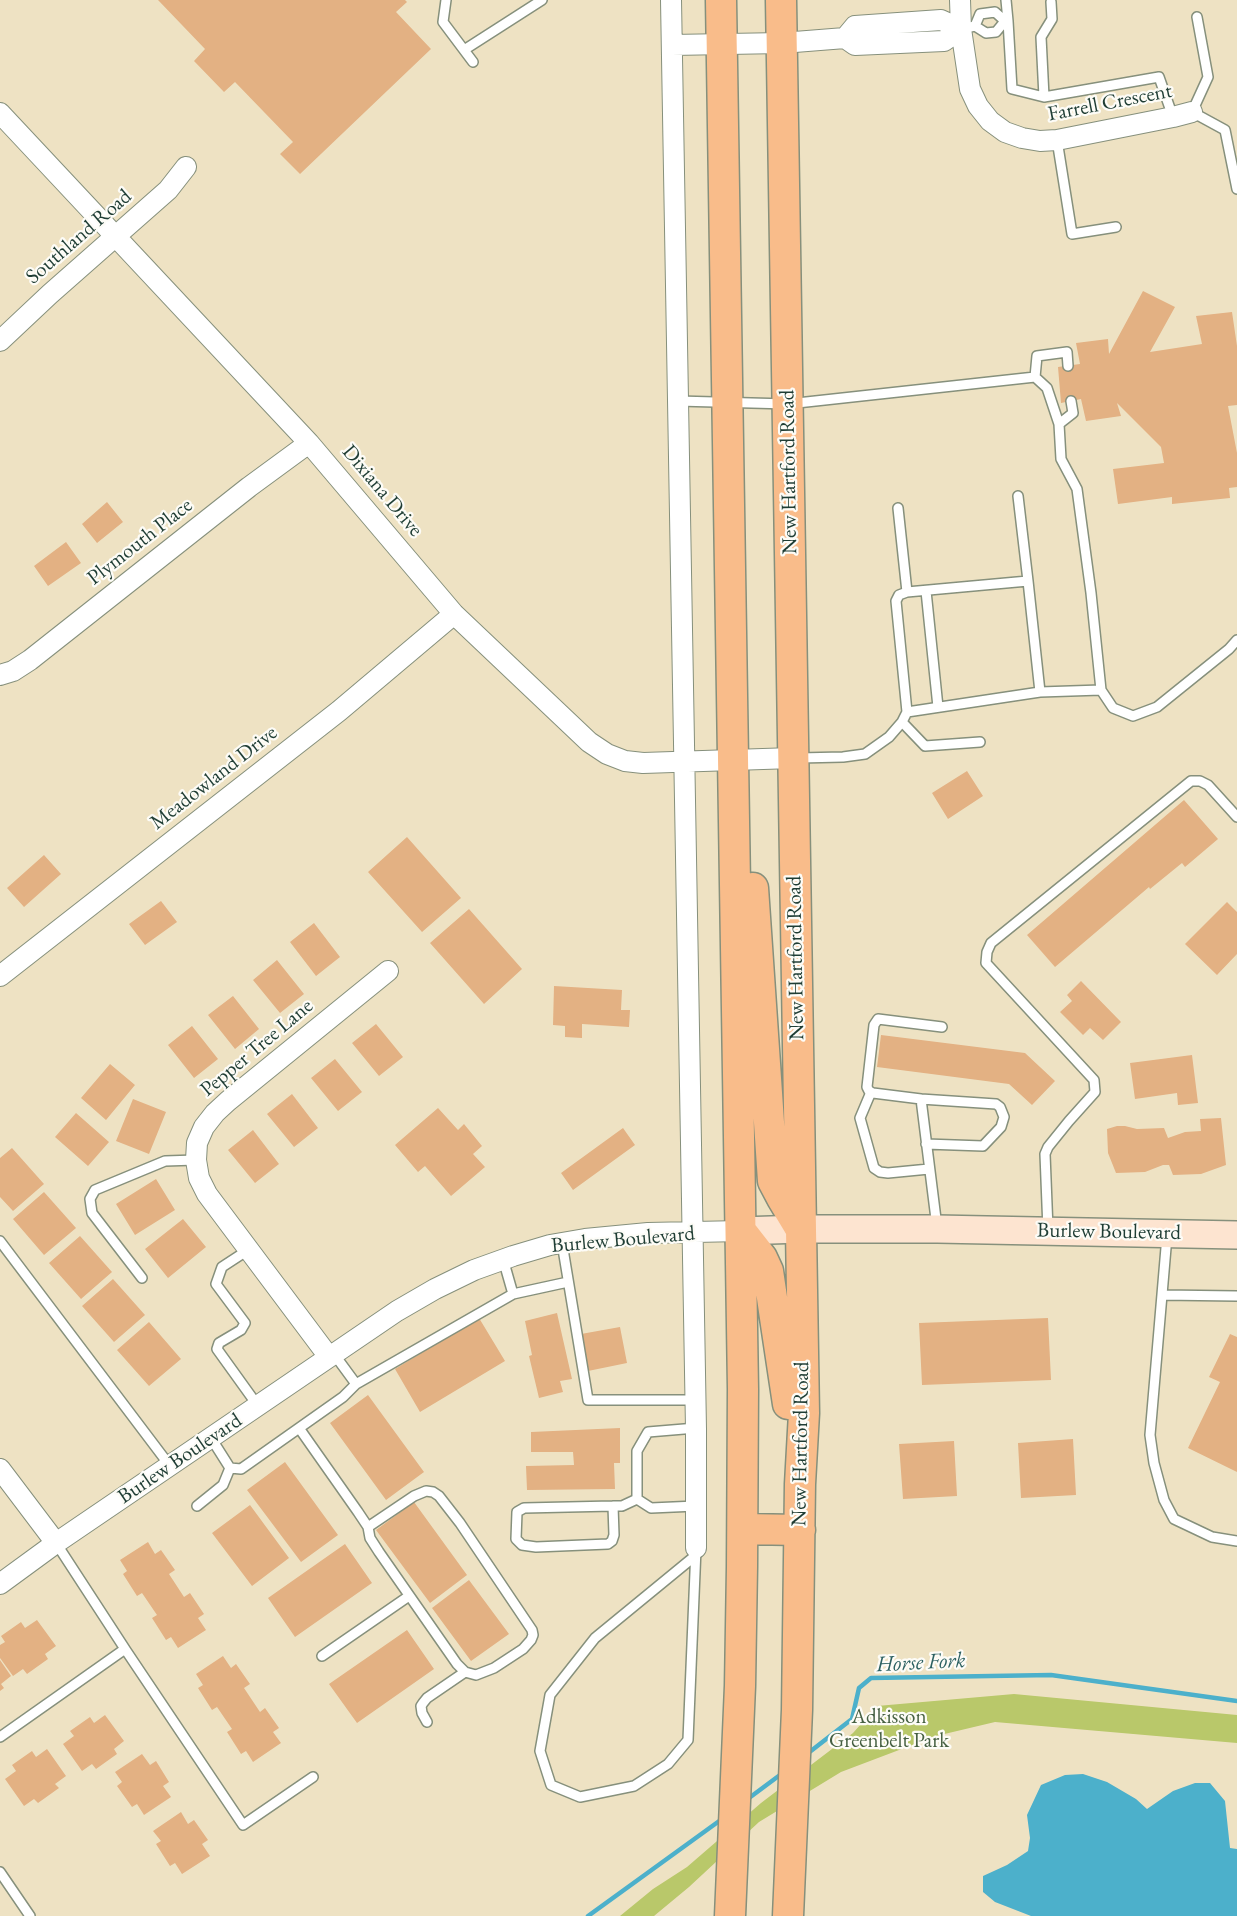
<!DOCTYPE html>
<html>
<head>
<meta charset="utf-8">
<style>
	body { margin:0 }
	canvas { display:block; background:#eee2c3 }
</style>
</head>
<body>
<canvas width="1237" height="1916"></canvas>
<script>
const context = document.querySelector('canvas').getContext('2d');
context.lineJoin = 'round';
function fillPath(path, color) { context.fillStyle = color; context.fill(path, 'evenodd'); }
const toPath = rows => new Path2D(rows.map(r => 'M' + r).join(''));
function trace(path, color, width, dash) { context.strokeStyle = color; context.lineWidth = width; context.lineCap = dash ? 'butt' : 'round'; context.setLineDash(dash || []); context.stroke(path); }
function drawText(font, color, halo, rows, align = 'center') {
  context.font = font + ' "EB Garamond",serif'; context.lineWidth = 4.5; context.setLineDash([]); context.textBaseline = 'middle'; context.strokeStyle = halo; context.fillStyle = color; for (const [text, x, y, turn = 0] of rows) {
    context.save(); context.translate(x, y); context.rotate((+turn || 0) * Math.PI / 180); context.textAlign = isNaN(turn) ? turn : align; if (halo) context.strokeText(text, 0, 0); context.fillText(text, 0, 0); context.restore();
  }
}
fillPath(toPath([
	[1014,1694,1237,1715,1237,1743,995,1722,936,1736,841,1772,759,1822,689,1887,654,1916,620,1916,653,1889,687,1867,761,1803,853,1733,877,1706]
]), '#b9c86a');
fillPath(toPath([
	[1083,1774,1107,1782,1136,1799,1147,1809,1173,1791,1195,1783,1210,1783,1225,1801,1230,1848,1237,1849,1237,1916,1031,1916,995,1902,983,1892,983,1876,1007,1865,1028,1851,1030,1838,1027,1815,1041,1785,1065,1775]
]), '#4cb0cb');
trace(toPath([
	[807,1754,852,1719,859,1688,871,1678,1051,1675,1237,1701],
	[745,1801,784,1772],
	[588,1916,722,1819]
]), '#4cb0cb', 4.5);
fillPath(toPath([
	[158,0,405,0,407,2,396,12,431,49,300,174,280,154,293,142,235,82,224,92,194,61,205,49],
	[1143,291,1175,307,1150,352,1202,344,1196,316,1232,312,1237,346,1237,405,1228,406,1237,453,1237,487,1229,488,1230,498,1172,504,1172,497,1118,504,1113,469,1164,463,1161,447,1117,403,1121,416,1086,421,1081,399,1061,403,1058,367,1080,364,1076,343,1108,339,1109,354],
	[107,502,123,522,97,543,82,524],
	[66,542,81,563,48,586,34,566],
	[967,771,983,796,948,819,932,793],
	[1184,800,1218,839,1185,867,1182,863,1150,889,1149,887,1055,967,1027,935],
	[407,837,461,898,422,932,368,872],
	[44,855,61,874,24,907,7,888],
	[161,901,177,922,145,945,129,924],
	[1227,902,1237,912,1237,954,1217,975,1185,944],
	[469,909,522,969,484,1004,430,943],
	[314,923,340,957,316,976,290,942],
	[277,960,304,994,280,1013,253,980],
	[1081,981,1121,1022,1103,1040,1090,1028,1083,1035,1060,1012,1072,1001,1067,995],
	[554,986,622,990,621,1010,630,1010,629,1027,582,1024,582,1038,565,1037,565,1026,553,1025],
	[233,996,259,1029,235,1049,208,1015],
	[376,1024,403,1057,379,1076,352,1043],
	[192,1026,218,1059,194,1078,168,1045],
	[881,1035,1025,1053,1055,1081,1032,1105,1009,1084,877,1067],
	[1192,1055,1198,1103,1178,1105,1177,1093,1135,1099,1130,1063],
	[335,1059,362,1092,338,1111,311,1078],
	[110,1064,135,1085,106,1120,81,1098],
	[292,1094,318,1128,294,1147,267,1114],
	[133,1099,166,1112,149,1154,116,1141],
	[438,1108,458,1130,464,1124,482,1146,473,1154,485,1167,451,1196,425,1166,418,1172,395,1145],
	[76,1113,109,1142,88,1166,55,1137],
	[1221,1118,1226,1165,1201,1174,1173,1175,1169,1165,1163,1165,1145,1172,1116,1173,1108,1153,1107,1129,1117,1126,1125,1126,1137,1129,1164,1128,1168,1138,1185,1132,1201,1131,1200,1119],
	[623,1128,635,1145,573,1190,561,1173],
	[253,1130,279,1164,255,1183,228,1150],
	[12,1148,44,1184,13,1211,0,1197,0,1158],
	[156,1179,175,1210,135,1235,116,1204],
	[44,1192,76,1228,44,1255,13,1219],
	[183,1219,206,1247,168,1278,145,1249],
	[80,1236,112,1272,81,1299,49,1263],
	[113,1279,145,1315,114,1342,82,1306],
	[557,1313,572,1379,560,1381,563,1392,539,1398,529,1356,532,1355,525,1321],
	[479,1318,505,1361,420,1412,395,1369],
	[1048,1318,1051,1380,922,1385,919,1323],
	[149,1322,181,1359,149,1386,117,1350],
	[620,1327,627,1363,588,1371,581,1334],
	[1230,1334,1237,1337,1237,1472,1188,1448,1220,1382,1209,1377],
	[368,1395,424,1472,386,1500,330,1423],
	[620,1428,620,1463,614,1463,615,1489,527,1490,526,1466,574,1465,573,1452,531,1452,531,1432],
	[1073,1439,1076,1495,1021,1498,1018,1443],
	[954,1441,957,1496,903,1499,899,1444],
	[285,1462,338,1535,301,1562,247,1490],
	[414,1502,467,1575,430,1603,376,1530],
	[250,1505,289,1558,252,1586,212,1533],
	[148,1542,155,1554,161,1550,175,1570,169,1574,184,1597,190,1593,204,1614,198,1618,206,1630,178,1648,171,1637,166,1640,152,1618,157,1615,142,1593,137,1596,123,1574,127,1571,120,1560],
	[345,1544,372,1583,295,1637,268,1598],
	[469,1580,509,1634,471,1661,432,1608],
	[37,1620,56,1646,45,1654,48,1659,27,1674,23,1669,13,1676,0,1658,0,1645,5,1642,1,1636,21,1622,25,1628],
	[407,1630,434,1669,357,1723,329,1684],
	[223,1656,231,1668,236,1664,250,1684,244,1688,260,1712,265,1708,279,1728,273,1732,281,1743,253,1762,246,1751,241,1754,227,1732,232,1729,217,1707,212,1710,198,1688,203,1685,196,1674],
	[0,1660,11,1676,1,1684,4,1688,0,1691],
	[105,1715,124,1741,114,1749,117,1754,96,1769,92,1764,82,1771,63,1744,74,1736,70,1731,90,1717,94,1723],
	[47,1749,66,1776,55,1784,59,1788,38,1803,34,1799,24,1806,5,1779,16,1771,12,1765,32,1751,36,1757],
	[142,1754,150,1765,156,1761,169,1782,163,1786,171,1797,144,1815,137,1804,132,1807,117,1786,122,1782,115,1772],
	[181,1812,188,1824,194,1820,208,1840,202,1844,210,1856,182,1874,175,1863,170,1866,156,1844,161,1841,153,1831]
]), '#e3b183');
const lane = toPath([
	[446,0,443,22,473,62],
	[1197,17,1208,77,1192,112,1225,130,1237,189],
	[1005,21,1008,21,1006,0],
	[1008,21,1012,89,1044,97,1041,37,1052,19,1051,2],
	[961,29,975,26,986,33,996,32,1005,21,995,12,980,14,975,26],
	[464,50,542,0],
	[1044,97,1159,77,1173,117],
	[1057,140,1072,234,1116,227],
	[1035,377,1037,356,1067,352,1068,366],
	[678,401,788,404,1035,377,1047,388,1059,424,1061,459,1077,489,1091,593,1101,690],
	[1059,424,1073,413,1071,401],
	[1018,496,1028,581],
	[898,508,907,592],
	[926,591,938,707],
	[1040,692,1101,690,1113,708,1133,716,1157,707,1229,649,1237,640],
	[902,722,925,746,980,742],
	[799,758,843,757,865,754,889,737,902,722,907,712,896,601,899,595,907,592,1028,581,1040,692,907,712],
	[871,1092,860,1118,874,1168,880,1172,888,1173,929,1169],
	[921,1099,996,1104,1000,1107,1004,1117,1001,1127,983,1146,926,1144],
	[937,1227,921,1099,873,1093,869,1091,867,1087,874,1025,878,1019,942,1027],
	[1048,1230,1045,1154,1048,1147,1069,1121,1095,1092,1094,1080,986,963,987,952,991,943,1191,781,1200,781,1208,785,1237,817],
	[1167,1236,1150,1435,1154,1463,1164,1500,1174,1519,1212,1537,1237,1541],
	[0,1241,170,1466],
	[562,1243,588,1400,696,1400],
	[248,1250,222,1267,216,1284,245,1323,241,1330,219,1343,217,1349,258,1406],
	[142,1278,92,1213,90,1199,95,1190,165,1161,196,1160],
	[513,1294,568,1282],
	[1162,1295,1237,1296],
	[356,1384,513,1294,503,1259],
	[299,1428,358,1512,368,1527,370,1538,379,1552,457,1664,465,1672,476,1675,494,1668,523,1649,531,1640,533,1635,532,1630,460,1523,439,1496,433,1492,426,1491,414,1496,368,1527],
	[211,1438,230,1468,241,1469,343,1397,356,1384,334,1354],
	[197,1506,223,1485,230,1468],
	[613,1506,614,1535,612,1541,608,1544,536,1547,522,1545,516,1539,517,1512,524,1508,613,1506,622,1506,637,1499],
	[696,1506,651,1508,637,1499,637,1451,648,1432,696,1428],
	[695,1556,595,1638,550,1695,540,1751,551,1785,580,1797,634,1786,668,1764,688,1740,696,1548],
	[125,1649,243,1825,313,1777],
	[322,1656,409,1596],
	[427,1722,422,1713,421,1706,423,1703,427,1698,465,1672],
	[0,1737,125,1649,56,1543],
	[0,1872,30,1916]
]);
const street = toPath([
	[671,0,696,1428,696,1548],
	[960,0,961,29,970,89,978,106,990,121,1005,132,1022,138,1040,141,1057,140,1173,117,1192,112],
	[845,38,855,26,941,20,961,29],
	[672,45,782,43,845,38,855,45,944,41,961,29],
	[0,113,309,443,454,614,589,742,607,754,625,761,643,763,793,758],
	[0,341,50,294,168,190,186,167],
	[0,675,13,671,30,660,249,487,309,443],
	[0,976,339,711,454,614],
	[329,1357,207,1194,199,1178,196,1160,197,1143,204,1127,215,1113,228,1101,388,971],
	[0,1469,56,1543],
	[0,1584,56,1543,397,1311,435,1289,474,1270,513,1256,550,1245,585,1239,648,1233,741,1231]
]);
const secondary = toPath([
	[741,1231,801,1229,937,1229,1237,1235]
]);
const primary = toPath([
	[721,0,743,1389,742,1567,740,1686,730,1916],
	[781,0,804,1413,800,1484,797,1710,788,1916],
	[753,888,773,1181,782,1198,800,1228],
	[741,1231,762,1258,768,1271,788,1404],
	[743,1529,800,1530]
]);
trace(lane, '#86907c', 12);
trace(street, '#86907c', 22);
trace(secondary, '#86907c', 30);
trace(primary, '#86907c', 33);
trace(lane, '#fff', 9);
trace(street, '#fff', 20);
trace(secondary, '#fde4d0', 27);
trace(primary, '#f9bc8a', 30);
drawText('21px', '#1f3d34', '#fdfcf7', [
	["Farrell Crescent",1110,103,-11],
	["Southland Road",79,237,-41],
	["New Hartford Road",789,472,-91],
	["Dixiana Drive",382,491,50],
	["Plymouth Place",140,542,-38],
	["Meadowland Drive",214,778,-38],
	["New Hartford Road",796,958,-91],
	["Pepper Tree Lane",257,1048,-40],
	["Burlew Boulevard",1109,1232,1],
	["Burlew Boulevard",623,1240,-5],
	["New Hartford Road",801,1444,-89],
	["Burlew Boulevard",180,1459,-34]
]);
drawText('21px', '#466042', '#fdfcf7', [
	["Adkisson",889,1717],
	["Greenbelt Park",889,1741]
]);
drawText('italic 22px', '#2c6061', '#fdfcf7', [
	["Horse Fork",921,1663,-3]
]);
</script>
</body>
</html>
